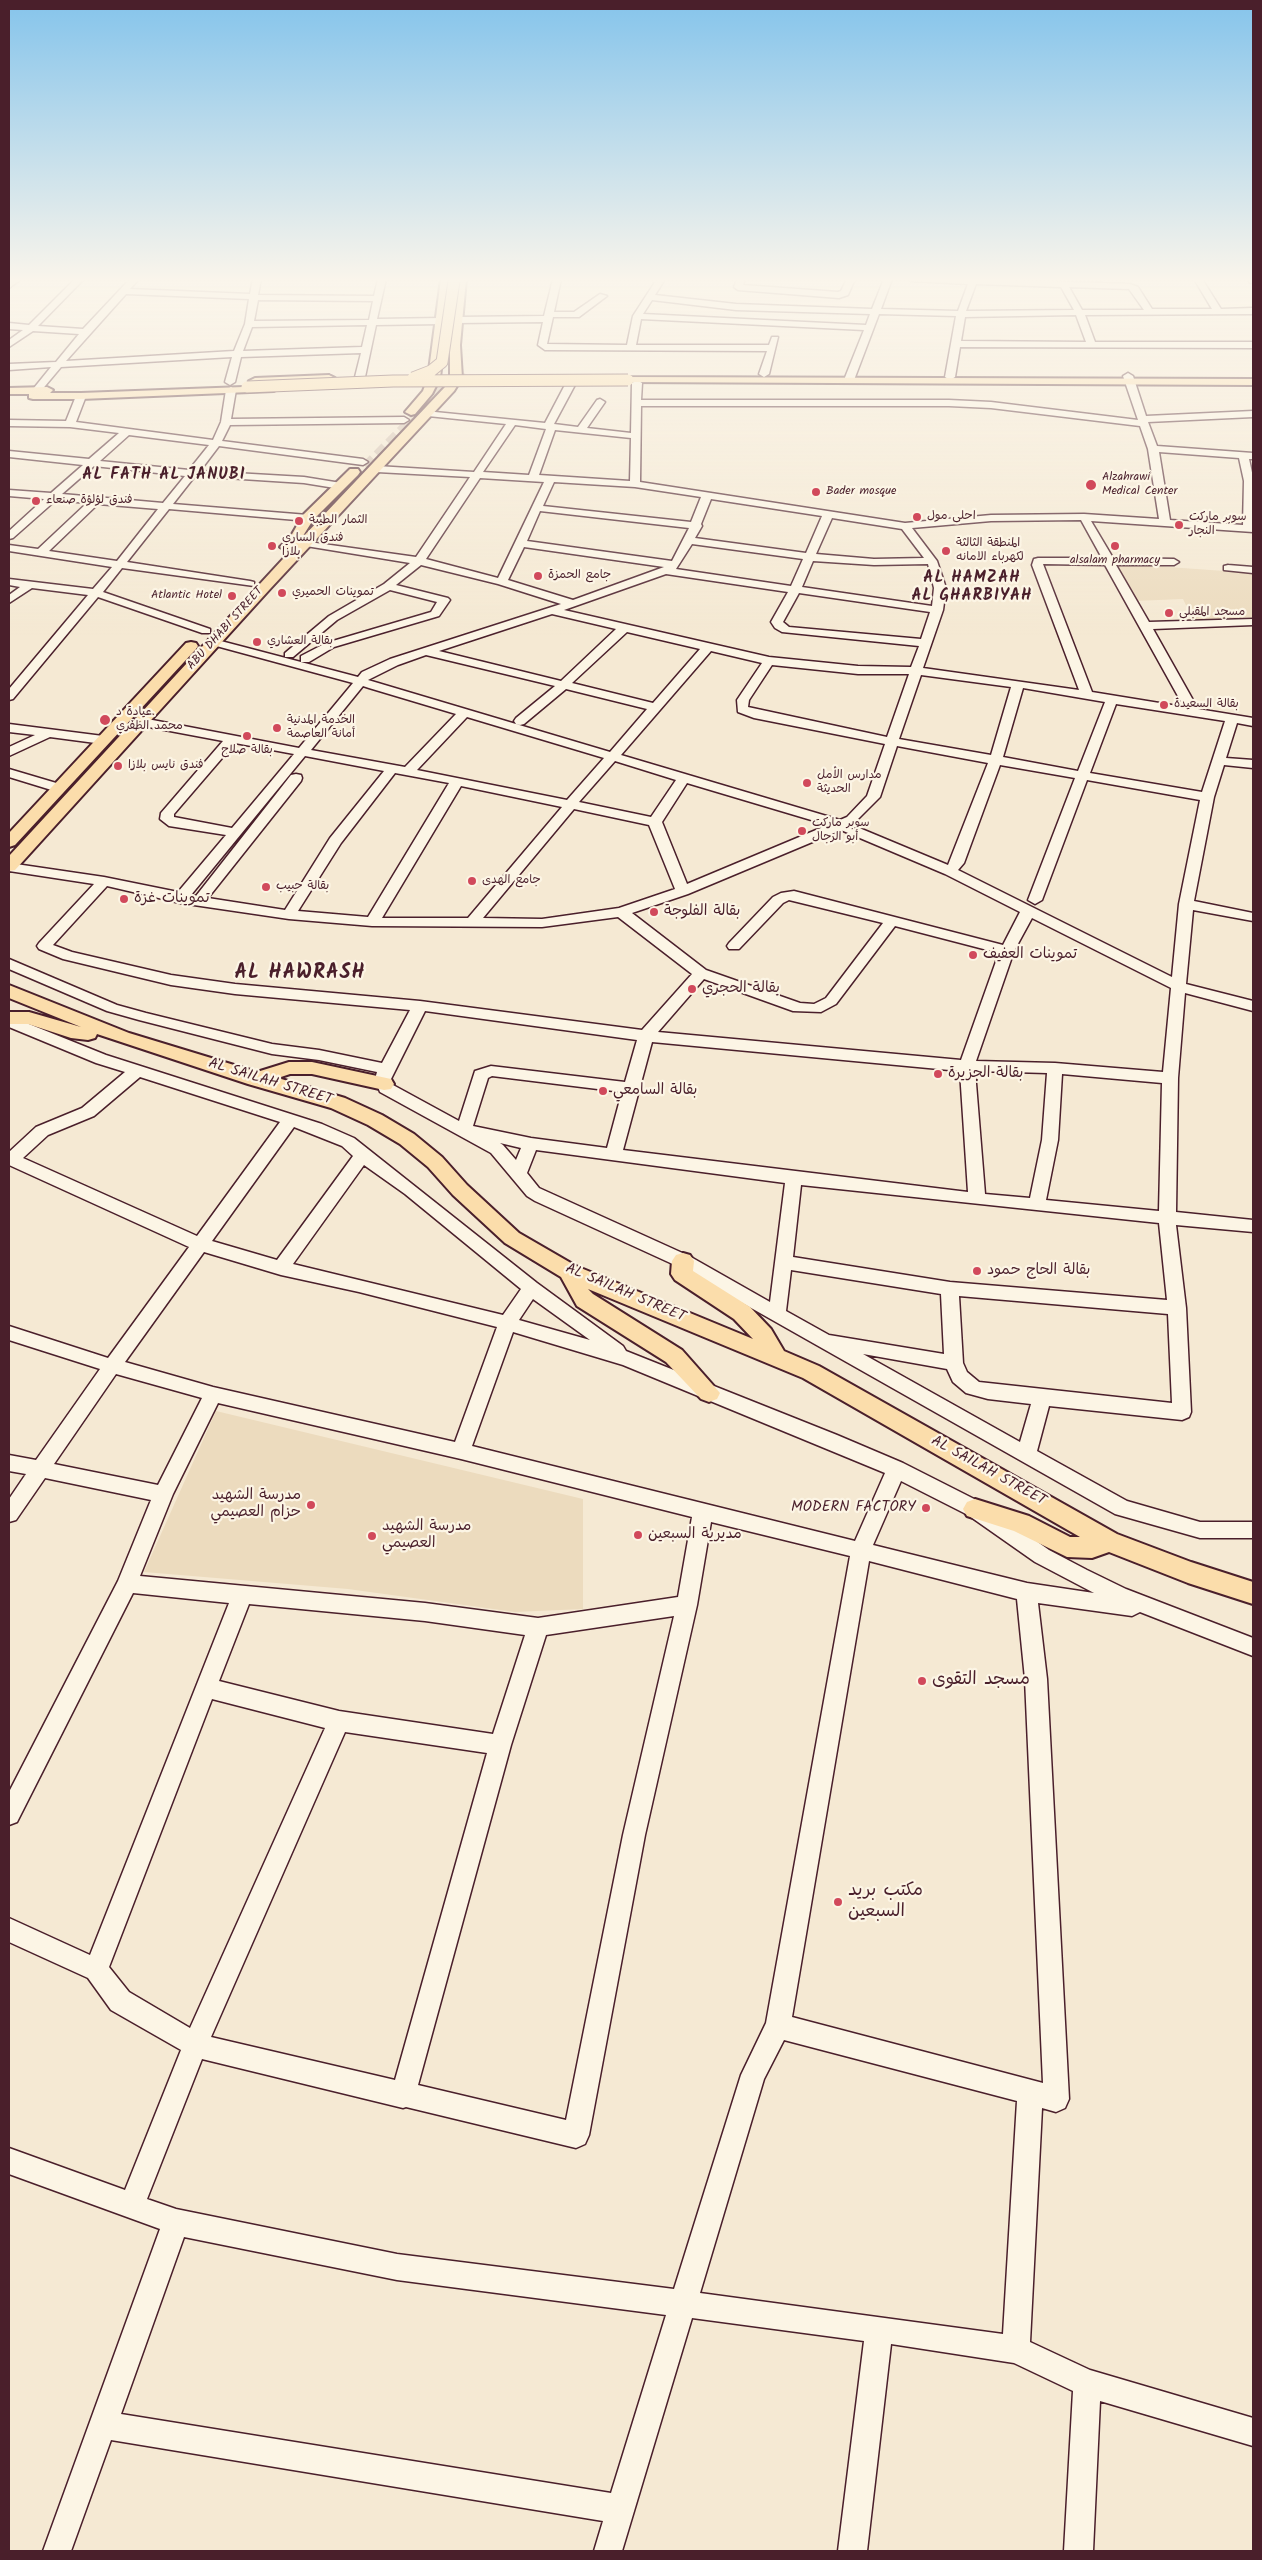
<!DOCTYPE html>
<html>
<head>
<meta charset="utf-8">
<style>
	body { margin:0 }
	#map { position:relative; width:1262px; height:2560px; overflow:hidden; background:#f5e9d3; font-family:Kalam,sans-serif }
	canvas { display:block }
	.frame { position:absolute; inset:0; border:10px solid #4a1f2b; pointer-events:none }
</style>
</head>
<body>
<div id="map">
<canvas width="1262" height="2560"></canvas>
<div class="frame"></div>
</div>
<script>
const context = document.querySelector('canvas').getContext('2d');
context.lineJoin = 'round';
function fillPath(path, color) { context.fillStyle = color; context.fill(path, 'evenodd'); }
const toPath = rows => new Path2D(rows.map(r => 'M' + r).join(''));
function trace(path, color, width, dash) { context.strokeStyle = color; context.lineWidth = width; context.lineCap = dash ? 'butt' : 'round'; context.setLineDash(dash || []); context.stroke(path); }
function drawText(font, color, halo, rows, align = 'center') {
  context.font = font + ' Kalam,"Playpen Sans Arabic",sans-serif'; context.lineWidth = 4.5; context.setLineDash([]); context.textBaseline = 'middle'; context.strokeStyle = halo; context.fillStyle = color; for (const [text, x, y, turn = 0] of rows) {
    context.save(); context.translate(x, y); context.rotate((+turn || 0) * Math.PI / 180); context.textAlign = isNaN(turn) ? turn : align; if (halo) context.strokeText(text, 0, 0); context.fillText(text, 0, 0); context.restore();
  }
}
fillPath(toPath([
	[1113,565,1154,566,1253,573,1253,617,1193,620,1183,599,1134,601],
	[216,1411,583,1499,583,1609,515,1612,348,1589,144,1572]
]), '#ecdbbe');
trace(toPath([
	[366,467,445,387,467,378]
]), '#d3c1b1', 11, [11, 5.5]);
const minor = toPath([
	[12,279,21,279,9,288,9,282,12,279],
	[75,279,84,279,38,326,83,329,130,279,139,279,130,289,250,294,253,279,261,279,258,295,374,296,378,279,386,279,377,319,441,318,445,321,441,324,376,325,365,377,360,380,355,377,361,353,241,357,235,382,230,385,225,382,232,357,61,367,40,392,34,392,34,388,51,367,9,370,9,364,56,362,79,334,33,331,9,347,9,340,23,330,9,329,9,323,29,325,75,279],
	[126,294,249,299,245,324,234,351,66,361,126,294],
	[258,300,373,301,369,320,254,321,258,300],
	[367,325,362,347,243,351,252,327,367,325],
	[553,279,561,279,554,312,574,312,600,294,607,296,579,317,553,317,547,344,627,345,633,316,657,279,665,279,655,295,736,304,872,309,884,279,892,279,881,309,958,311,968,284,911,281,907,279,981,279,1130,284,1138,287,1152,309,1212,309,1194,279,1202,279,1221,309,1253,308,1253,314,1085,315,1095,342,1253,342,1253,348,960,347,955,377,950,380,945,377,956,316,879,314,854,380,849,383,844,380,864,330,641,319,636,345,769,345,772,337,778,337,769,374,764,377,759,374,767,351,545,350,538,345,543,322,457,323,453,320,457,317,544,316,553,279],
	[976,284,1061,287,1074,310,966,311,976,284],
	[1069,287,1129,289,1144,310,1082,310,1069,287],
	[652,300,736,310,870,314,866,325,643,314,652,300],
	[1076,315,1086,342,961,341,965,317,1076,315],
	[737,279,745,279,743,285,838,292,841,291,847,279,855,279,848,295,839,298,738,290,734,287,737,279],
	[1248,279,1253,279,1253,283,1250,283,1248,279],
	[1128,373,1133,376,1146,416,1253,411,1253,417,1148,422,1157,446,1253,453,1253,459,1249,459,1253,477,1253,532,1091,521,1113,558,1174,559,1179,562,1174,565,1116,565,1149,622,1253,619,1253,625,1153,629,1198,709,1253,718,1253,726,1237,723,1226,758,1253,760,1253,768,1224,765,1214,797,1194,901,1253,913,1253,921,1193,910,1186,984,1253,1001,1253,1011,1185,993,1178,1078,1176,1212,1253,1220,1253,1232,1176,1225,1186,1308,1191,1412,1189,1417,1182,1420,1049,1406,1037,1451,1127,1501,1200,1522,1253,1522,1253,1538,1200,1538,1115,1514,677,1266,535,1201,527,1196,491,1153,380,1092,375,1079,377,1072,319,1060,272,1054,139,1020,107,1011,9,969,9,959,117,1005,146,1013,272,1044,319,1050,382,1063,410,1010,235,994,171,985,63,959,39,949,37,946,39,943,94,884,9,871,9,863,104,877,178,892,226,835,169,826,160,819,161,813,223,741,138,725,136,722,138,719,142,718,299,748,353,683,209,644,209,640,217,640,358,677,362,672,390,659,561,604,498,584,421,565,396,585,448,598,450,600,439,616,334,647,309,662,301,662,301,656,326,643,431,612,437,602,390,590,337,620,293,657,285,657,285,653,329,616,384,584,410,563,306,546,301,543,302,541,416,557,470,477,377,472,372,469,377,466,474,472,506,424,428,416,425,415,425,411,545,423,566,383,571,380,576,383,554,424,578,427,597,400,600,399,605,402,587,428,631,433,632,383,637,380,642,383,641,400,949,400,991,402,1138,420,1123,376,1128,373],
	[641,406,949,406,991,408,1140,426,1148,449,1159,519,1084,514,991,515,905,523,640,482,641,406],
	[515,425,546,429,529,475,483,472,515,425],
	[555,430,631,438,630,481,539,475,555,430],
	[1159,452,1239,458,1244,481,1243,525,1170,520,1159,452],
	[480,478,544,482,498,578,426,559,480,478],
	[554,482,635,487,701,497,691,522,543,506,554,482],
	[711,499,822,516,806,553,695,538,702,526,701,524,711,499],
	[540,511,689,528,672,561,527,541,540,511],
	[832,518,902,529,924,558,874,559,816,554,832,518],
	[1081,520,1102,558,1038,558,1034,559,1032,565,1079,690,923,668,943,610,946,588,937,561,912,528,991,521,1081,520],
	[692,544,803,559,791,586,676,569,692,544],
	[524,547,664,567,573,600,508,580,524,547],
	[813,561,874,565,928,564,934,588,932,606,802,587,813,561],
	[1043,564,1105,565,1184,707,1092,692,1043,564],
	[666,574,788,592,771,622,775,628,782,632,919,646,911,667,858,666,769,657,564,610,666,574],
	[799,593,930,612,921,639,789,627,783,622,799,593],
	[552,614,616,629,561,681,439,651,552,614],
	[627,632,700,649,653,703,572,683,627,632],
	[711,651,762,663,737,700,738,712,754,718,885,744,867,796,847,817,840,820,621,755,711,651],
	[426,655,555,686,516,718,514,721,516,724,520,725,524,724,566,689,647,709,610,752,368,680,398,665,426,655],
	[772,665,858,674,909,674,887,737,748,707,749,700,772,665],
	[921,675,1011,687,991,755,899,739,921,675],
	[363,686,369,688,456,714,405,767,311,750,363,686],
	[1023,688,1105,702,1078,771,1003,757,1023,688],
	[1116,704,1225,721,1202,792,1090,773,1116,704],
	[467,717,604,758,567,800,417,770,467,717],
	[235,743,294,754,232,828,174,817,174,814,235,743],
	[897,746,988,763,948,865,852,825,880,797,897,746],
	[305,756,384,771,330,838,285,910,208,898,301,781,302,778,301,775,296,774,291,775,196,896,191,895,305,756],
	[615,761,676,780,651,817,579,802,615,761],
	[1000,765,1075,778,1028,900,1035,904,1042,900,1087,780,1200,800,1179,904,1172,977,958,870,964,863,1000,765],
	[395,773,449,783,368,917,298,911,341,843,395,773],
	[687,783,828,825,687,884,662,822,687,783],
	[461,786,562,807,468,918,382,918,461,786],
	[574,809,649,825,675,889,619,908,542,919,483,918,574,809],
	[841,830,945,874,1020,912,1003,945,794,891,781,893,773,897,729,943,727,946,729,949,739,949,783,903,789,900,883,923,826,998,814,1004,800,1003,706,970,632,913,688,894,841,830],
	[107,886,180,903,289,919,372,926,542,927,618,917,692,974,642,1030,420,1001,235,984,171,975,72,952,53,945,107,886],
	[1032,918,1171,988,1163,1072,1055,1063,976,1061,1014,951,1032,918],
	[895,926,999,953,961,1060,658,1032,704,979,793,1011,821,1012,836,1004,895,926],
	[425,1011,637,1040,625,1082,491,1066,475,1071,459,1121,393,1085,391,1079,425,1011],
	[652,1042,960,1071,968,1192,623,1150,652,1042],
	[975,1071,1047,1073,1042,1140,1030,1198,985,1194,975,1071],
	[1062,1074,1162,1083,1159,1211,1046,1200,1058,1140,1062,1074],
	[492,1076,622,1092,607,1148,531,1138,473,1126,488,1078,492,1076],
	[500,1143,521,1148,516,1160,503,1145,500,1143],
	[536,1150,785,1183,770,1302,689,1256,539,1188,527,1173,536,1150],
	[801,1185,1159,1223,1167,1300,950,1282,793,1257,801,1185],
	[791,1270,941,1294,944,1354,829,1335,786,1311,791,1270],
	[959,1296,1168,1314,1172,1403,979,1382,967,1372,963,1363,959,1296],
	[863,1354,947,1369,953,1382,966,1393,988,1399,1031,1404,1020,1442,863,1354],
	[231,387,236,390,231,419,404,417,409,420,404,423,230,425,222,441,363,459,368,462,363,465,219,446,200,471,304,477,341,483,346,486,341,489,304,483,195,476,173,504,308,515,313,518,308,521,169,509,127,562,250,581,254,582,254,586,122,568,103,592,210,629,210,633,202,633,98,597,13,699,9,700,9,689,88,595,32,588,9,603,9,595,20,587,9,585,9,579,93,589,112,567,9,551,9,545,38,549,87,503,56,500,13,538,9,539,9,531,44,499,9,496,9,490,51,493,83,465,9,457,9,451,89,459,119,433,70,427,9,426,9,420,66,421,76,396,81,393,86,396,76,422,213,440,221,422,226,390,231,387],
	[129,435,209,445,189,470,100,461,129,435],
	[94,466,185,476,163,503,62,494,94,466],
	[98,504,158,509,117,561,49,551,98,504],
	[1228,565,1253,567,1253,573,1224,570,1224,566,1228,565],
	[9,724,103,736,109,740,103,744,50,737,9,756,9,747,35,735,9,732,9,724],
	[9,769,63,785,64,788,58,792,9,777,9,769],
	[9,1016,106,1055,322,1124,354,1138,537,1283,623,1346,626,1351,837,1435,903,1463,982,1503,1049,1550,1087,1570,1126,1589,1253,1638,1253,1656,1140,1612,1132,1616,1038,1603,1047,1679,1069,2099,1065,2108,1056,2112,1042,2108,1030,2342,1090,2370,1253,2418,1253,2446,1100,2401,1093,2551,1064,2551,1073,2391,1014,2363,891,2344,867,2551,838,2551,864,2341,692,2318,622,2551,594,2551,603,2521,111,2440,71,2551,43,2551,160,2229,9,2174,9,2148,125,2190,181,2050,111,2010,88,1978,9,1942,9,1918,90,1955,229,1603,133,1593,17,1822,9,1825,9,1792,118,1581,151,1500,45,1478,16,1520,9,1522,9,1499,26,1474,9,1471,9,1455,36,1460,100,1369,9,1340,9,1326,108,1358,189,1247,9,1165,9,1152,36,1127,82,1108,125,1072,96,1063,9,1027,9,1016],
	[140,1077,280,1122,197,1236,23,1158,48,1135,94,1116,140,1077],
	[294,1127,342,1146,353,1156,277,1260,212,1241,294,1127],
	[364,1165,405,1194,521,1289,503,1315,293,1264,364,1165],
	[204,1252,281,1275,359,1292,497,1327,455,1442,213,1387,125,1362,204,1252],
	[533,1299,590,1340,519,1320,533,1299],
	[513,1332,623,1365,885,1473,855,1541,472,1446,513,1332],
	[116,1374,202,1398,158,1485,54,1464,116,1374],
	[218,1403,461,1459,692,1517,678,1597,538,1618,425,1603,140,1576,173,1494,218,1403],
	[901,1481,968,1515,1035,1562,1094,1593,1027,1583,873,1545,901,1481],
	[711,1522,850,1556,766,2023,741,2075,674,2289,397,2254,176,2209,147,2199,202,2059,403,2108,406,2107,576,2148,585,2144,589,2135,645,1835,697,1605,711,1522],
	[869,1561,1017,1599,1025,1679,1043,2083,792,2017,869,1561],
	[249,1604,425,1621,525,1635,493,1734,339,1711,219,1681,249,1604],
	[674,1616,623,1835,566,2120,418,2085,511,1745,546,1635,674,1616],
	[212,1699,325,1728,190,2028,129,1992,109,1967,212,1699],
	[345,1732,487,1753,395,2080,211,2037,345,1732],
	[784,2040,1017,2101,1003,2334,700,2293,764,2079,784,2040],
	[184,2237,397,2280,666,2315,611,2493,121,2414,184,2237]
]);
const major = toPath([
	[441,279,451,279,440,378,432,394,415,414,411,415,405,412,423,391,428,378,441,279],
	[456,279,466,279,460,345,462,378,454,391,270,589,15,870,9,871,9,856,294,547,287,551,280,547,291,536,303,515,350,469,358,469,360,472,358,475,313,520,301,539,445,387,450,378,450,345,456,279],
	[329,375,335,378,333,380,255,384,249,381,255,378,329,375],
	[628,377,1253,379,1253,385,624,382,624,378,628,377],
	[270,386,274,387,274,391,81,399,33,399,29,398,29,394,9,394,9,388,47,387,53,390,50,393,81,393,270,386],
	[191,642,196,643,198,646,196,649,15,845,9,847,9,833,186,643,191,642],
	[9,985,129,1033,257,1072,289,1062,312,1062,391,1079,394,1084,391,1089,384,1090,312,1074,290,1074,278,1078,345,1098,382,1115,414,1134,442,1157,467,1185,519,1233,576,1266,753,1339,734,1319,675,1280,671,1274,672,1261,676,1255,683,1253,690,1255,694,1261,693,1271,750,1307,771,1329,784,1351,819,1366,1117,1534,1191,1562,1253,1582,1253,1604,1188,1583,1109,1552,1092,1558,1067,1557,1014,1531,967,1516,963,1509,967,1502,975,1499,1029,1516,1070,1537,1080,1537,803,1378,588,1289,593,1294,682,1350,720,1393,717,1399,709,1402,701,1399,666,1362,577,1306,561,1277,505,1243,453,1195,428,1167,400,1144,368,1125,331,1108,248,1084,97,1034,95,1038,88,1040,71,1038,28,1024,9,1024,9,1012,29,1012,81,1027,9,998,9,985]
]);
trace(minor, '#4a1f2b', 3);
trace(major, '#4a1f2b', 4);
fillPath(minor, '#fcf5e5');
fillPath(major, '#fbddab');
const majorBridge = toPath([
	[413,378,431,371,442,362,454,281],
	[247,387,393,381,628,380]
]);
trace(majorBridge, '#4a1f2b', 13, []);
trace(majorBridge, '#fbddab', 11);
const sky = context.createLinearGradient(0, 0, 0, 637);
sky.addColorStop(0, '#85c4eb');
sky.addColorStop(0.44, '#faf5eb');
sky.addColorStop(1, '#faf5eb00');
context.fillStyle = sky;
context.fillRect(0, 0, 1262, 637);
for (const [x, y, r, color] of [
	[1091,485,6,"#d1495b"],
	[816,492,5,"#d1495b"],
	[36,501,5,"#d1495b"],
	[917,517,5,"#d1495b"],
	[299,521,5,"#d1495b"],
	[1179,525,5,"#d1495b"],
	[272,546,5,"#d1495b"],
	[1115,546,5,"#d1495b"],
	[946,551,5,"#d1495b"],
	[538,576,5,"#d1495b"],
	[282,593,5,"#d1495b"],
	[232,596,5,"#d1495b"],
	[1169,613,5,"#d1495b"],
	[257,642,5,"#d1495b"],
	[1164,705,5,"#d1495b"],
	[105,720,6,"#d1495b"],
	[277,728,5,"#d1495b"],
	[247,736,5,"#d1495b"],
	[118,766,5,"#d1495b"],
	[807,783,5,"#d1495b"],
	[802,831,5,"#d1495b"],
	[472,881,5,"#d1495b"],
	[266,887,5,"#d1495b"],
	[124,899,5,"#d1495b"],
	[654,912,5,"#d1495b"],
	[973,955,5,"#d1495b"],
	[692,989,5,"#d1495b"],
	[938,1074,5,"#d1495b"],
	[603,1091,5,"#d1495b"],
	[977,1271,5,"#d1495b"],
	[311,1505,5,"#d1495b"],
	[926,1508,5,"#d1495b"],
	[638,1535,5,"#d1495b"],
	[372,1536,5,"#d1495b"],
	[922,1681,5,"#d1495b"],
	[838,1902,5,"#d1495b"]
]) { const dot = new Path2D(); dot.arc(x, y, r, 0, 2 * Math.PI); context.fillStyle = color; context.fill(dot); trace(dot, '#fcf5e5', 2); }
drawText('12px', '#4a1f2b', '#fcf5e5', [
	["Alzahrawi",1102,478],
	["Medical Center",1102,492],
	["Bader mosque",826,492],
	["فندق لؤلؤة صنعاء",46,501],
	["احلى مول",927,517],
	["سوبر ماركت",1189,518],
	["النجار",1189,532],
	["الثمار الطيبة",309,521],
	["فندق الساري",282,539],
	["بلازا",282,553],
	["المنطقة الثالثة",956,544],
	["لكهرباء الامانه",956,558],
	["alsalam pharmacy",1115,561,"center"],
	["جامع الحمزة",548,576],
	["تموينات الحميري",292,593],
	["Atlantic Hotel",222,596,"right"],
	["مسجد المقبلي",1179,613],
	["بقالة العشاري",267,642],
	["بقالة السعيدة",1174,705],
	["عيادة د.",116,713],
	["محمد الظفري",116,727],
	["الخدمة المدنية",287,721],
	["أمانة العاصمة",287,735],
	["بقالة صلاح",247,751,"center"],
	["فندق نايس بلازا",128,766],
	["مدارس الأمل",817,776],
	["الحديثة",817,790],
	["سوبر ماركت",812,824],
	["أبو الرجال",812,838],
	["جامع الهدى",482,881],
	["بقالة حبيب",276,887]
], 'left');
drawText('12px', '#4a1f2b', '#fcf5e5', [
	["ABU DHABI STREET",226,629,-48]
]);
drawText('15px', '#4a1f2b', '#fcf5e5', [
	["تموينات غزة",134,899],
	["بقالة الفلوجة",664,912],
	["تموينات العفيف",983,955],
	["بقالة الحجري",702,989],
	["بقالة الجزيرة",948,1074],
	["بقالة السامعي",613,1091],
	["بقالة الحاج حمود",987,1271],
	["مدرسة الشهيد",301,1496,"right"],
	["حزام العصيمي",301,1513,"right"],
	["MODERN FACTORY",916,1508,"right"],
	["مدرسة الشهيد",382,1527],
	["العصيمي",382,1544],
	["مديرية السبعين",648,1535]
], 'left');
drawText('15px', '#4a1f2b', '#fcf5e5', [
	["AL SAILAH STREET",270,1083,17],
	["AL SAILAH STREET",625,1294,23],
	["AL SAILAH STREET",988,1472,29]
]);
context.letterSpacing = '1px';
drawText('bold 16px', '#4a1f2b', '#fcf5e5', [
	["AL FATH AL JANUBI",164,476],
	["AL HAMZAH",972,579],
	["AL GHARBIYAH",972,597]
]);
context.letterSpacing = '0px';
drawText('18px', '#4a1f2b', '#fcf5e5', [
	["مسجد التقوى",932,1681],
	["مكتب بريد",848,1892],
	["السبعين",848,1913]
], 'left');
context.letterSpacing = '1px';
drawText('bold 20px', '#4a1f2b', '#fcf5e5', [
	["AL HAWRASH",300,975]
]);
context.letterSpacing = '0px';
</script>
</body>
</html>
